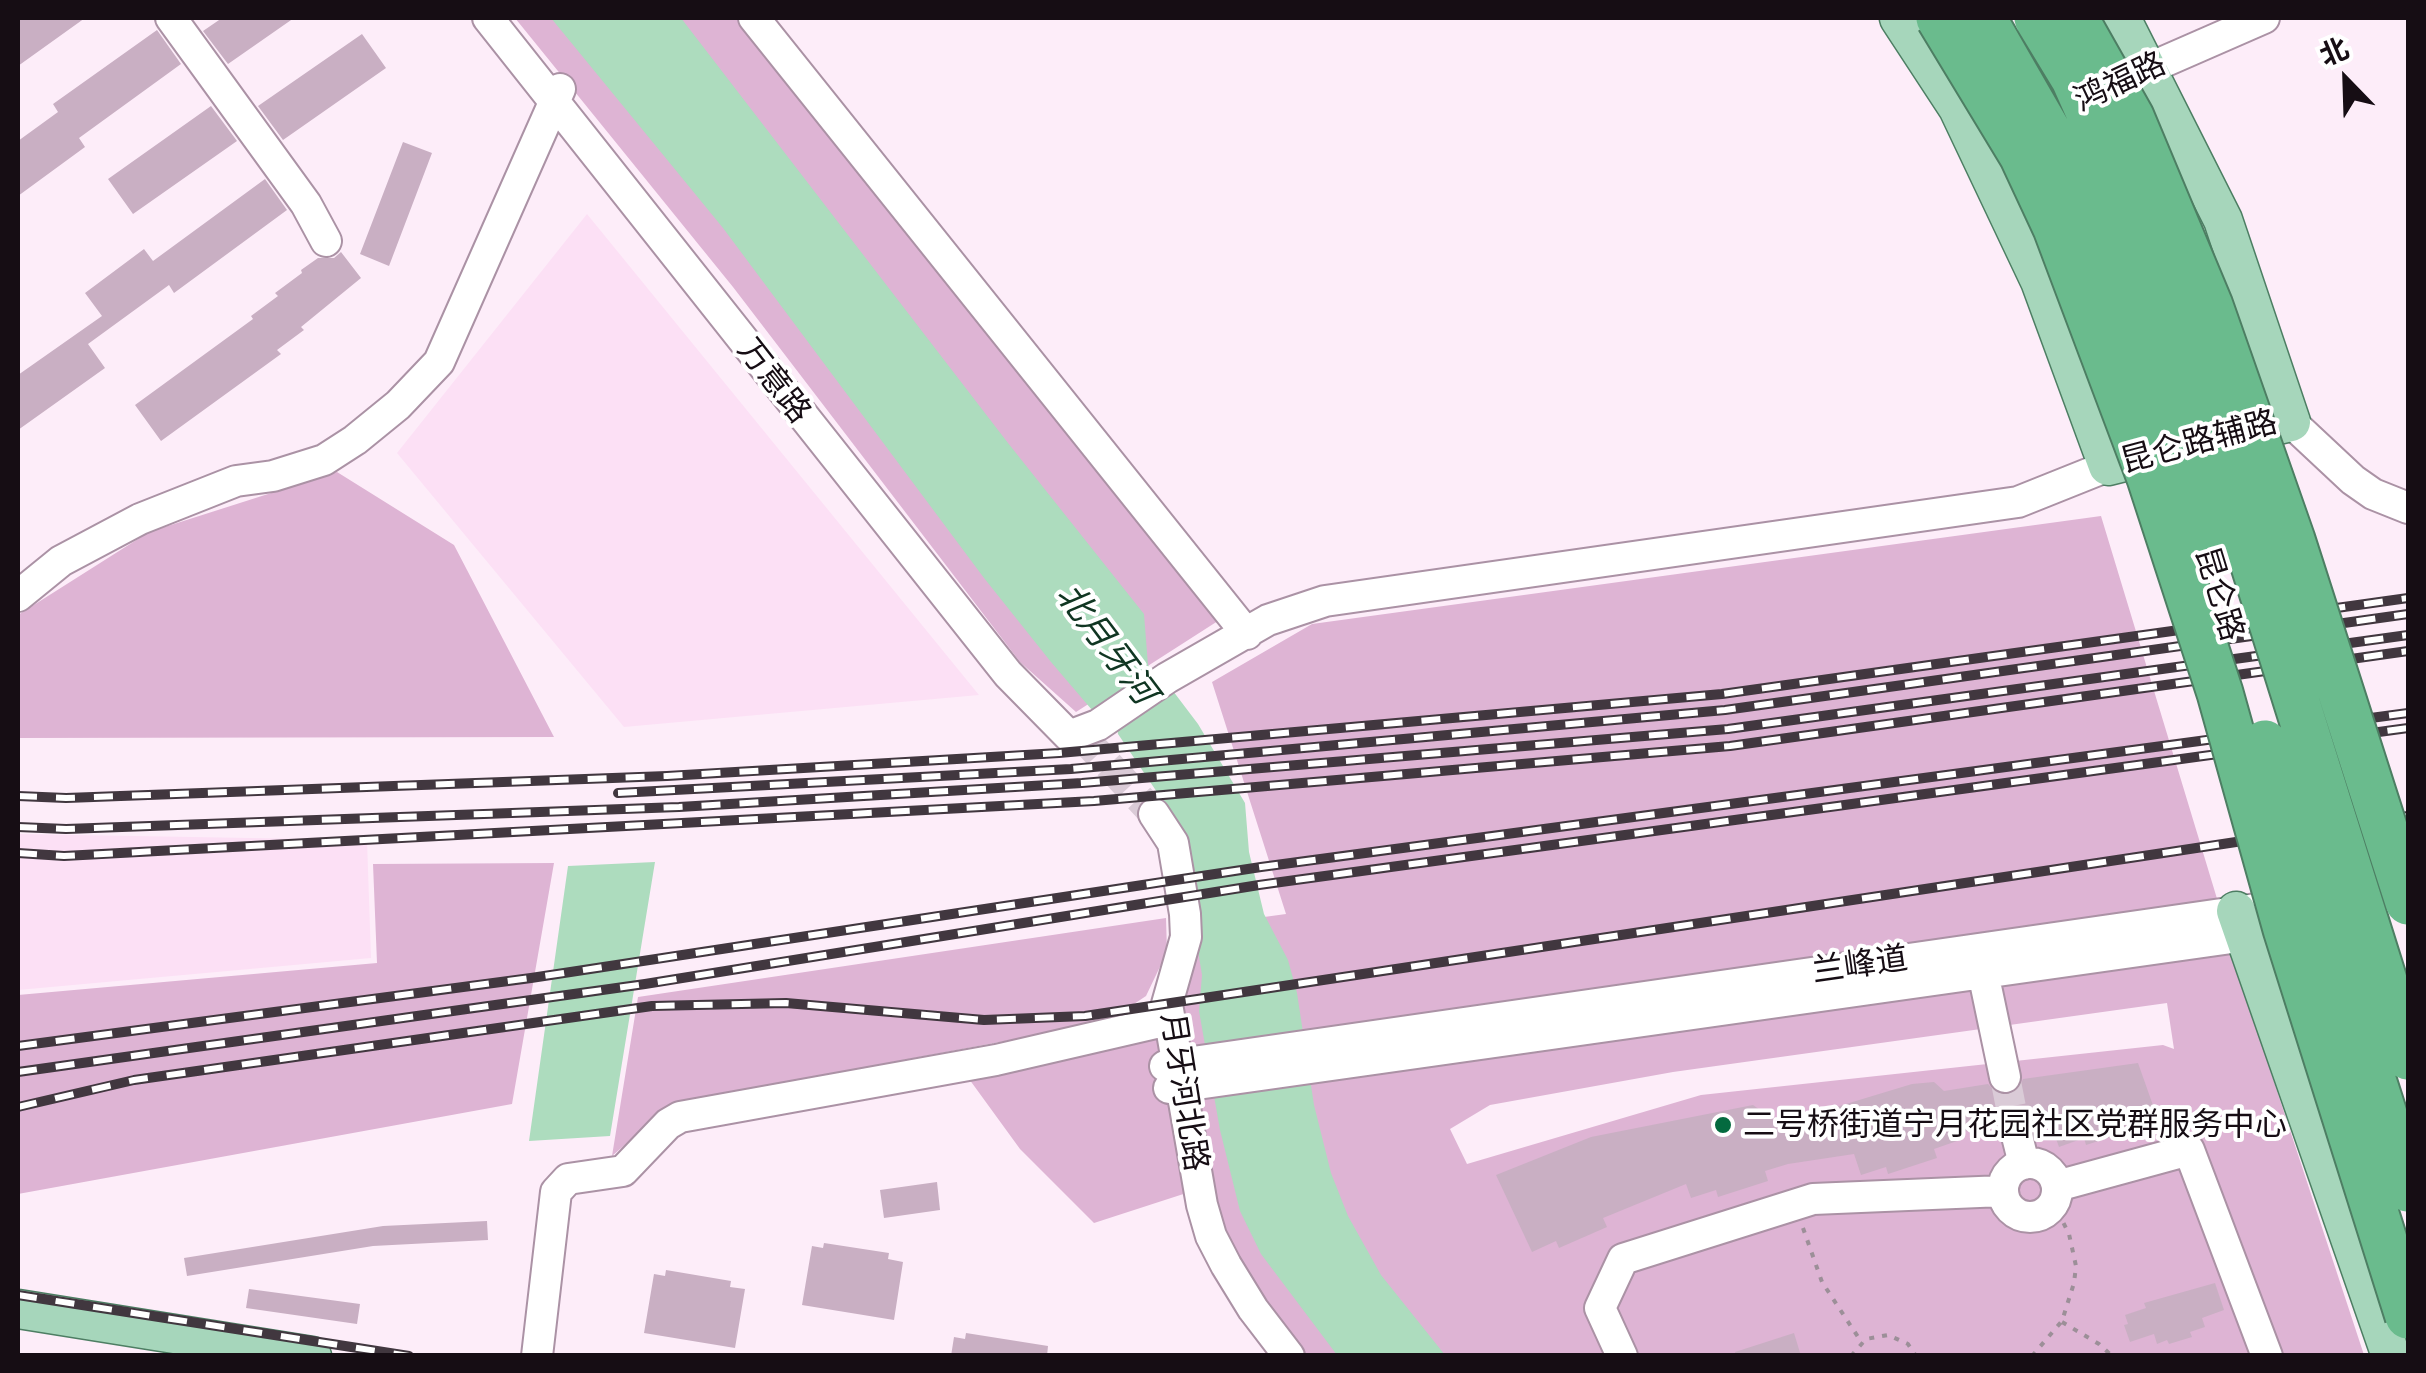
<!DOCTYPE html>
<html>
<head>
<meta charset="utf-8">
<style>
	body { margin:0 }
	#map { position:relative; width:2426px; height:1373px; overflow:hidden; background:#fdedf9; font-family:"Crimson Pro","Noto Sans SC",serif }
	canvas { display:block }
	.frame { position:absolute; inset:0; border:20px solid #160d14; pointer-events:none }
	.north { position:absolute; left:2296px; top:30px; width:100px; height:100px; -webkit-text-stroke:8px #fff; paint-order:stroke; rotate:337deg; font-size:28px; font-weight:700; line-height:40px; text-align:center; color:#160d14 }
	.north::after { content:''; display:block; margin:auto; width:35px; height:45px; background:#160d14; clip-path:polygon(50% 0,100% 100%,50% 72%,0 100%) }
</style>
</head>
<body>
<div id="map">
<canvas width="2426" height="1373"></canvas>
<div class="frame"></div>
<div class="north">北</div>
</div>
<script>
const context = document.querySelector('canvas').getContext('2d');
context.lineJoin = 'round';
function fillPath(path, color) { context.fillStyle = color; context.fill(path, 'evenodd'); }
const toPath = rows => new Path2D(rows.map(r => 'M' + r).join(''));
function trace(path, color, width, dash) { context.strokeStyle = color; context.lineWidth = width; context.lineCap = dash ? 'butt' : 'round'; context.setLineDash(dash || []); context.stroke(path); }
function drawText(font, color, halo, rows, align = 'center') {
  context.font = font + ' "Crimson Pro","Noto Sans SC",serif'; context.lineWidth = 8; context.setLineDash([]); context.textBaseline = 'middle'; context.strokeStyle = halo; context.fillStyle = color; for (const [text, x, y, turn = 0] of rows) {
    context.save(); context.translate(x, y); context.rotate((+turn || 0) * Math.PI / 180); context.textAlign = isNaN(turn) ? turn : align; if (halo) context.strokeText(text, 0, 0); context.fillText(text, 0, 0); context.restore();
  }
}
fillPath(toPath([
	[587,214,979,695,624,727,397,453],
	[18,834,367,840,371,958,18,990]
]), '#fce0f5');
fillPath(toPath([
	[515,18,740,18,1221,619,1076,712,1020,662,733,287],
	[337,472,454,545,554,737,18,738,18,615,149,532],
	[2101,516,2255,1024,2364,1355,1298,1355,1216,1235,1205,1187,1094,1223,1020,1149,964,1072,1181,1017,1191,927,1286,914,1212,682,1312,624],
	[2167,1003,2174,1049,2163,1045,1701,1095,1467,1164,1450,1129,1490,1105,1673,1072],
	[554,863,512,1104,18,1194,18,995,377,963,373,864],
	[1166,918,1167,952,1146,996,1107,1022,673,1103,612,1156,638,997]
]), '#deb4d4');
fillPath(toPath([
	[551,18,681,18,1008,443,1144,614,1148,665,1165,688,1173,691,1198,724,1245,803,1249,852,1264,914,1288,960,1297,993,1314,1105,1331,1173,1348,1216,1381,1275,1445,1355,1337,1355,1261,1254,1240,1211,1220,1130,1199,1011,1202,975,1177,822,1118,734,1114,701,1092,710,1051,662,984,578,723,228],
	[655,862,610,1136,529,1141,568,866]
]), '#addcbe');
fillPath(toPath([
	[18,18,85,18,18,66],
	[222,18,294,18,228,64,203,31],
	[157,30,181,64,79,138,85,147,18,196,18,141,58,112,53,104],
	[362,34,386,68,283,140,258,106],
	[211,106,237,141,133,214,108,179],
	[403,142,432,153,389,266,360,254],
	[265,179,287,210,174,293,169,285,88,344,105,368,18,430,18,375,102,316,85,293,144,249,153,261],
	[341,252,361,278,301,327,304,330,277,350,281,354,161,441,135,405,253,319,251,316,278,296,275,293,302,273,301,270,318,258,334,258],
	[2138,1063,2155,1111,2133,1119,2136,1129,2086,1145,2084,1138,2059,1147,2049,1119,2032,1121,2021,1110,2011,1110,2001,1115,1997,1127,1954,1133,1957,1141,1934,1149,1937,1158,1888,1174,1886,1167,1861,1175,1854,1154,1788,1164,1765,1171,1768,1181,1718,1197,1716,1190,1691,1198,1686,1184,1603,1218,1607,1227,1559,1248,1556,1241,1532,1252,1496,1175,1591,1137,1753,1105,1780,1124,1912,1084,1934,1082,1944,1091,1988,1084,1998,1094,2008,1095,2018,1090,2023,1079],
	[937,1182,940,1210,884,1218,880,1190],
	[487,1221,488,1240,373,1246,187,1276,184,1258,383,1226],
	[824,1243,889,1253,888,1259,903,1262,894,1320,802,1305,812,1246,823,1248],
	[666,1270,731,1281,730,1287,745,1289,735,1348,644,1333,654,1274,665,1276],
	[2215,1283,2224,1310,2202,1318,2205,1327,2190,1332,2192,1337,2169,1344,2167,1340,2157,1344,2154,1334,2130,1342,2124,1325,2128,1324,2125,1315,2146,1308,2144,1303],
	[249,1289,360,1304,357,1324,246,1308],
	[966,1333,1048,1346,1047,1356,951,1356,954,1337,965,1339],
	[1794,1333,1801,1356,1736,1356,1735,1352]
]), '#c9afc3');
trace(toPath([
	[1078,732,1154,814],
	[2005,1077,2015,1128]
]), '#dacbd7', 30, [30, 15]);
const minor = toPath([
	[171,18,306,204,326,241],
	[488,18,1008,674,1069,736,1098,725,1167,678,1268,620,1325,601,2018,502,2108,466],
	[754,18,1247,634],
	[2129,77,2264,18],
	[2291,422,2353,480,2373,494,2408,508],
	[18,596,61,561,140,519,236,481,273,476,324,460,355,440,398,405,439,362,560,89],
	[1154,814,1173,843,1185,914,1186,937,1167,1004,1202,1205,1211,1236,1226,1265,1253,1309,1289,1356],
	[1980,958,2005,1077],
	[1165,1066,2256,909],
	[1169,1088,2267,933],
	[2015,1128,2024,1164],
	'2003 1190a27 27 0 1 1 54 0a27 27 0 1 1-54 0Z',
	[2057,1186,2189,1150,2267,1356],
	[537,1356,556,1192,568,1179,623,1171,668,1124,680,1117,996,1060,1169,1020],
	[1622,1356,1600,1308,1623,1259,1813,1199,2003,1191]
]);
const major = toPath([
	[1899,18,1958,108,2040,281,2108,466,2168,451],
	[2121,18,2223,220,2291,422,2226,437],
	[2236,911,2391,1356],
	[18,1309,312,1356]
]);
trace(minor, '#ab92a5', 34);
trace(major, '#4d7e63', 41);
trace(toPath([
	[1803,1228,1822,1282,1862,1343],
	[2062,1322,2099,1344,2112,1356],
	[1851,1356,1866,1339,1888,1335,1908,1344,1916,1356],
	[2032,1356,2062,1321,2074,1283,2076,1266,2069,1234,2058,1212]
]), '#9c8f98', 4, [5, 8]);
trace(minor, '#fff', 30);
trace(major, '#a6d6bb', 38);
const rail = toPath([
	[618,793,1071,769,1725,710,2408,614],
	[18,796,66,798,667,776,1059,753,1722,694,2408,598],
	[18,827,66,829,679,807,1082,783,1728,729,2408,635],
	[18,853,64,856,1094,801,1730,746,2408,651],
	[18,1046,531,978,1261,867,2408,713],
	[18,1072,645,984,1259,885,2408,728],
	[18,1107,134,1080,652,1006,786,1003,984,1020,1085,1016,2408,816],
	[18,1295,409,1356]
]);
trace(rail, '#41373f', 10);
trace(rail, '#fff', 6, [19]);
const highwayBridge = toPath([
	[1939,18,2022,155,2056,228,2150,478,2220,693,2286,929,2408,1316],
	[1983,18,2052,138,2116,284,2167,425,2202,539],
	[2037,18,2074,79,2149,248,2181,333,2408,1057],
	[2075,18,2131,117,2210,306,2292,540,2408,902],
	[2265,743,2408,1189]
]);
trace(highwayBridge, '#4d7e63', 49, []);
trace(highwayBridge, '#6abb8d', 45);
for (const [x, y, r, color] of [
	[1723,1125,10,"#046a3f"]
]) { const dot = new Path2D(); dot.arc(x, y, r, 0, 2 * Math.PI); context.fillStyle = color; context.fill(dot); trace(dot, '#fff', 4); }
drawText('32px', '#160d14', '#fff', [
	["鸿福路",2120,82,-25],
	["万意路",774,381,52],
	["昆仑路辅路",2199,442,-15],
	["昆仑路",2219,594,73],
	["兰峰道",1860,965,-8],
	["月牙河北路",1184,1092,81]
]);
drawText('32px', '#160d14', '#fff', [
	["二号桥街道宁月花园社区党群服务中心",1743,1125]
], 'left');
drawText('italic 35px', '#103622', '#fff', [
	["北月牙河",1106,644,53]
]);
</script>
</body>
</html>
